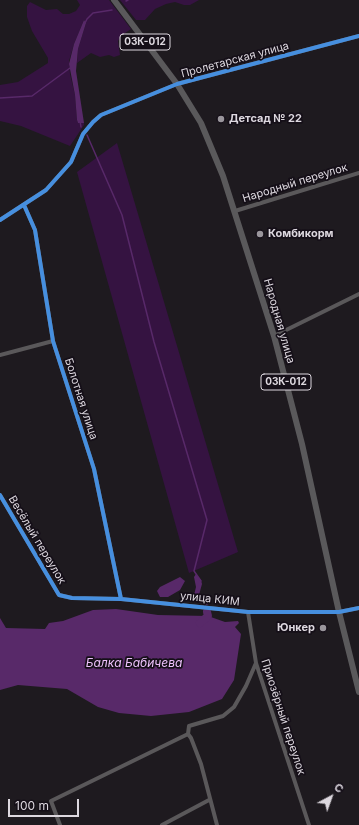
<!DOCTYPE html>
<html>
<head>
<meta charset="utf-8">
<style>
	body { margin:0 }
	#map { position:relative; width:359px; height:825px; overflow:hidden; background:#1e1a1f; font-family:Inter,sans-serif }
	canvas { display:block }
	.north { position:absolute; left:311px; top:777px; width:40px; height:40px; -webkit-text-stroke:3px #150f18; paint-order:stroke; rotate:41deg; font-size:11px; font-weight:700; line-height:16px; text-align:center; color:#ddd8df }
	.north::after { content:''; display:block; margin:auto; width:14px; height:18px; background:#ddd8df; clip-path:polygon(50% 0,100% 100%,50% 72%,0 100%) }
	.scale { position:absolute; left:8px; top:799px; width:71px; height:18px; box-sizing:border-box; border:2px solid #ddd8df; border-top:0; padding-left:5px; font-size:12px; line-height:14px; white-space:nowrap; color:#ddd8df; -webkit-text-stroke:3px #150f18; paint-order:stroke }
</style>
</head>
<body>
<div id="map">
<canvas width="359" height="825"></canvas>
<div class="north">С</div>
<div class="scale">100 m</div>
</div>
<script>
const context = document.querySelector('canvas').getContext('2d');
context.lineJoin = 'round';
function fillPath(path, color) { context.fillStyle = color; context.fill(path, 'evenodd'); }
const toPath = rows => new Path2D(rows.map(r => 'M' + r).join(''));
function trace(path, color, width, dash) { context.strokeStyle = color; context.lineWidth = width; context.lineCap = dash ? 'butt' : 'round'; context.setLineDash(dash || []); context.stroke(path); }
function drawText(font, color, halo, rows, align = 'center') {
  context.font = font + ' Inter,sans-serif'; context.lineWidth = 3.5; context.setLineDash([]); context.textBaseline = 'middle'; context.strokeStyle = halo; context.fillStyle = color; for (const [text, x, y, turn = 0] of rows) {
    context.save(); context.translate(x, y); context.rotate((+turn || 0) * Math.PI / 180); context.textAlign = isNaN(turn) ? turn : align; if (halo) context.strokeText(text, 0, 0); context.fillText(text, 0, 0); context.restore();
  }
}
fillPath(toPath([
	[77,0,109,0,131,29,122,35,118,41,120,55,114,57,109,55,100,57,91,53,77,63,78,49,86,23,84,20,74,44,69,61,70,74,75,95,77,120,78,123,84,123,84,125,70,146,21,126,0,121,0,85,18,82,48,63,48,58,32,31,27,17,27,6,30,2,46,10,57,9,63,14,69,14,76,11,80,5],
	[120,0,199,0,190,5,184,5,175,2,166,4,155,9,145,20,136,20],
	[117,143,238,552,189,573,77,172]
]), '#351341');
fillPath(toPath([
	[84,20,86,23,78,49,76,71,84,123,78,123,77,120,75,95,69,64,74,44],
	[196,574,201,580,202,584,197,602,193,599,196,587,194,577],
	[180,577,185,581,180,590,168,597,160,597,157,591,160,587],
	[116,609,158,615,208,616,225,622,238,621,239,623,235,627,241,634,234,680,222,699,189,712,151,716,119,713,98,707,67,689,18,685,0,690,0,618,6,628,45,629,49,623,63,621,93,610]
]), '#582969');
trace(toPath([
	[126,1,128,0],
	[85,23,87,19,93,13,112,10],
	[0,98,32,96,70,68],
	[80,121,81,127],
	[87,135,122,215,154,342,207,520,194,571,201,581],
	[198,601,207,604]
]), '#582969', 1.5);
trace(toPath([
	[200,623,208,616,207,612]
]), '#582969', 8);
trace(toPath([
	[24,205,35,230,53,341,94,469,121,599],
	[235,211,359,173],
	[0,220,46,190,71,162,83,134,93,122,101,115,177,84,359,36],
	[274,336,359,294],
	[0,355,53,341],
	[0,495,59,595,72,598,121,599,248,612,339,612,359,608],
	[248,612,256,663,309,825],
	[188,734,191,738,201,764,217,825],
	[60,825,51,801,188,734,189,726,223,716,234,707,246,686,256,663],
	[162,825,209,800]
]), '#5a585a', 4);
trace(toPath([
	[114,0,177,84,201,123,223,176,274,336,302,444,339,612,359,692]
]), '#5a595b', 6);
trace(toPath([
	[24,205,35,230,53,341,94,469,121,599],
	[0,220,46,190,71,162,83,134,93,122,101,115,177,84,359,36],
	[0,495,59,595,72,598,121,599,248,612,339,612,359,608]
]), '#468fdf', 4);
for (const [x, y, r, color] of [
	[221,119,4,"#9a969c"],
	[260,234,4,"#9a969c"],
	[323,628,4,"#9a969c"]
]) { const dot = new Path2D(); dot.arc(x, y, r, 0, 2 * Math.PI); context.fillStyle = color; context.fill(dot); trace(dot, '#150f18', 1.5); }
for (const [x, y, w] of [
	[145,42,50],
	[286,382,50]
]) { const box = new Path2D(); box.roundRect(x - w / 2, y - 8, w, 16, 3); context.fillStyle = '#150f18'; context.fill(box); trace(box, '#ddd8df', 1); }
drawText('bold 10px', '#ddd8df', null, [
	["03К-012",145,42],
	["03К-012",286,382]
]);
drawText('11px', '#ddd8df', '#150f18', [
	["Пролетарская улица",235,60,-15],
	["Народный переулок",295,183,-17],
	["Народная улица",279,321,74],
	["Болотная улица",81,399,72],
	["Весёлый переулок",37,540,59],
	["улица КИМ",210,599,6],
	["Приозёрный переулок",283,717,72]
]);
drawText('bold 11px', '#ddd8df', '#150f18', [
	["Детсад № 22",229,119],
	["Комбикорм",268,234],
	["Юнкер",315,628,"right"]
], 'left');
drawText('italic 12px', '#edc1fc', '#150f18', [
	["Балка Бабичева",134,663]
]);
</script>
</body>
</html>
